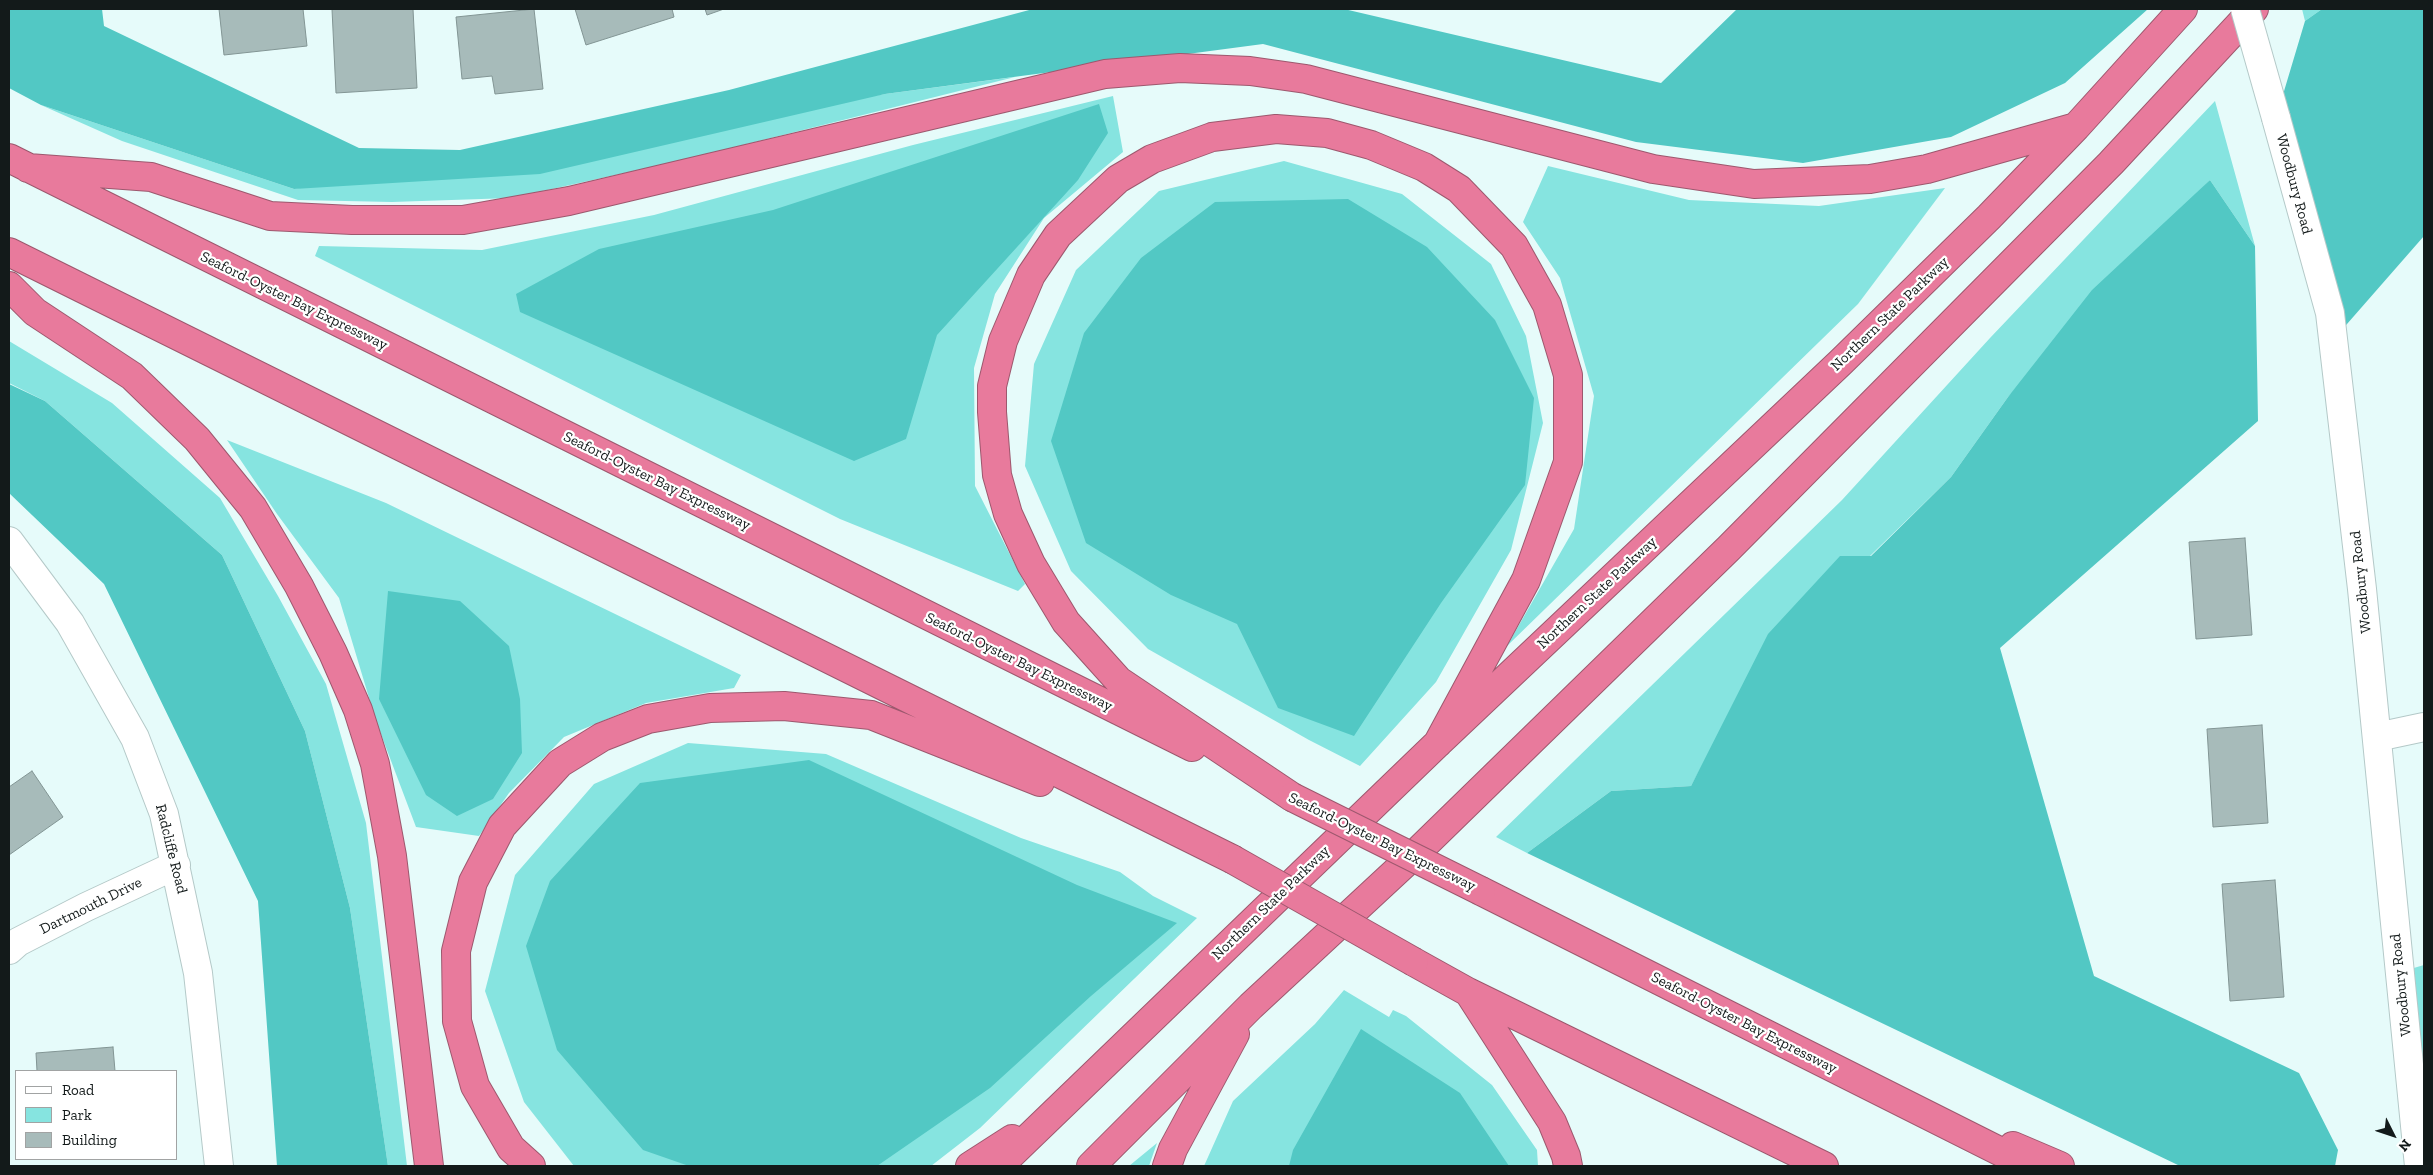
<!DOCTYPE html>
<html>
<head>
<meta charset="utf-8">
<style>
	body { margin:0 }
	#map { position:relative; width:2433px; height:1175px; overflow:hidden; background:#e6fbfa; font-family:"Zilla Slab",serif }
	canvas { display:block }
	.frame { position:absolute; inset:0; border:10px solid #131a1a; pointer-events:none }
	.legend { position:absolute; left:15px; top:1070px; width:162px; height:90px; box-sizing:border-box; background:#fff; border:1px solid #a1a3a3; margin:0; padding:6px 9px; list-style:none; font-size:15px; color:#131a1a }
	.legend li { display:flex; align-items:center; gap:10px; height:25px }
	.legend b { width:25px; border:1px solid #a1a3a3 }
	.north { position:absolute; left:2368px; top:1110px; width:50px; height:50px; -webkit-text-stroke:4px #fff; paint-order:stroke; rotate:131deg; font-size:14px; font-weight:700; line-height:20px; text-align:center; color:#131a1a }
	.north::after { content:''; display:block; margin:auto; width:18px; height:22px; background:#131a1a; clip-path:polygon(50% 0,100% 100%,50% 72%,0 100%) }
</style>
</head>
<body>
<div id="map">
<canvas width="2433" height="1175"></canvas>
<div class="frame"></div>
<ul class="legend">
<li><b style="height:6px;background:#fff"></b>Road</li>
<li><b style="height:14px;background:#86e4e0"></b>Park</li>
<li><b style="height:14px;background:#a7bbba"></b>Building</li>
</ul>
<div class="north">N</div>
</div>
<script>
const context = document.querySelector('canvas').getContext('2d');
context.lineJoin = 'round';
function fillPath(path, color) { context.fillStyle = color; context.fill(path, 'evenodd'); }
const toPath = rows => new Path2D(rows.map(r => 'M' + r).join(''));
function trace(path, color, width, dash) { context.strokeStyle = color; context.lineWidth = width; context.lineCap = dash ? 'butt' : 'round'; context.setLineDash(dash || []); context.stroke(path); }
function drawText(font, color, halo, rows, align = 'center') {
  context.font = font + ' "Zilla Slab",serif'; context.lineWidth = 4.5; context.setLineDash([]); context.textBaseline = 'middle'; context.strokeStyle = halo; context.fillStyle = color; for (const [text, x, y, turn = 0] of rows) {
    context.save(); context.translate(x, y); context.rotate((+turn || 0) * Math.PI / 180); context.textAlign = isNaN(turn) ? turn : align; if (halo) context.strokeText(text, 0, 0); context.fillText(text, 0, 0); context.restore();
  }
}
fillPath(toPath([
	[2302,9,2322,9,2305,21],
	[1015,77,679,161,511,198,392,202,298,200,122,141,41,105,294,189,885,94],
	[1113,96,1123,152,1044,218,995,294,974,368,975,486,1025,584,1018,591,840,519,315,256,319,246,482,250,654,215,913,145],
	[2215,101,2255,246,2210,180,2008,397,1951,477,1870,556,1711,749,1691,786,1611,791,1527,853,1496,837,1842,500,1990,338],
	[1284,161,1402,194,1491,264,1526,336,1543,423,1511,550,1436,682,1360,766,1309,740,1148,649,1071,571,1025,466,1034,364,1076,270,1159,191],
	[1548,166,1689,200,1819,206,1945,188,1858,304,1507,646,1574,529,1594,396,1560,278,1523,222],
	[9,341,112,403,220,498,278,596,326,684,366,823,407,1166,388,1166,350,908,305,731,222,555,45,401,9,383],
	[227,440,386,503,741,675,734,688,646,703,564,737,509,793,479,836,416,827,376,721,339,598,277,514],
	[688,743,826,754,1021,838,1120,872,1153,896,1197,918,980,1128,931,1166,574,1166,524,1102,485,991,515,875,594,784],
	[2424,965,2424,1166,2400,972],
	[1344,990,1389,1017,1393,1010,1406,1016,1492,1085,1537,1150,1538,1166,1204,1166,1233,1101,1315,1024],
	[1157,1143,1149,1166,1129,1166]
]), '#86e4e0');
fillPath(toPath([
	[9,9,102,9,104,26,359,148,460,150,729,90,1033,9,1344,9,1661,83,1737,9,2148,9,2065,83,1951,137,1803,163,1636,142,1263,44,885,94,540,174,294,189,41,105,9,88],
	[2322,9,2424,9,2424,236,2333,340,2276,118,2305,21],
	[1099,104,1108,133,1078,180,937,335,906,439,854,461,520,312,516,294,599,249,773,210],
	[2210,180,2255,246,2258,421,2000,648,2094,976,2299,1073,2338,1150,2335,1166,2180,1166,1527,853,1611,791,1691,786,1768,634,1840,556,1871,556,1951,477,2008,397,2092,290],
	[1348,199,1427,247,1495,320,1534,398,1525,485,1441,603,1354,736,1278,708,1237,624,1171,595,1086,543,1051,441,1084,333,1141,258,1215,202],
	[9,384,45,401,222,555,305,731,350,908,388,1166,277,1166,258,901,104,584,9,493],
	[388,591,460,601,509,646,520,699,522,753,493,799,457,816,426,795,379,699],
	[809,760,1077,885,1177,923,1091,996,990,1088,877,1166,689,1166,643,1150,557,1050,526,946,550,881,640,783],
	[1361,1029,1460,1093,1509,1166,1289,1166,1293,1150]
]), '#52c8c4');
const building = toPath([
	[219,9,303,9,307,46,224,55,219,9],
	[332,9,413,9,417,88,336,93,332,9],
	[534,9,543,89,495,94,492,76,462,79,456,17,534,9],
	[575,9,672,9,674,17,586,45,575,9],
	[705,9,724,9,707,15,705,9],
	[2245,538,2252,635,2196,639,2189,542,2245,538],
	[2262,725,2268,823,2213,827,2207,729,2262,725],
	[32,771,63,817,9,855,9,787,32,771],
	[2275,880,2284,997,2230,1001,2222,884,2275,880],
	[113,1047,115,1071,37,1071,36,1053,113,1047]
]);
fillPath(building, '#a7bbba');
trace(building, '#829594', 1);
const minor = toPath([
	[9,541,70,623,135,738,164,814,198,973,219,1166],
	[2377,737,2424,727],
	[9,950,18,942,86,907,176,865]
]);
const secondary = toPath([
	[2276,118,2330,313,2362,589,2419,1166]
]);
const motorway = toPath([
	[9,158,1192,747],
	[28,168,151,177,270,216,352,220,463,220,569,201,1105,74,1180,68,1250,71,1306,79,1653,169,1754,184,1870,179,1927,169,2076,127],
	[9,252,1232,859],
	[9,286,35,312,132,376,197,439,253,508,299,586,333,653,358,710,375,764,392,856,429,1166],
	[1292,797,1119,681,1066,622,1031,564,1008,514,997,475,992,412,992,386,1003,341,1031,275,1058,235,1118,179,1152,159,1212,137,1276,129,1327,133,1371,145,1424,167,1459,189,1514,246,1547,305,1568,375,1568,462,1526,580,1438,743],
	[1481,891,2029,1166],
	[1414,962,1468,992,1824,1166],
	[1469,993,1552,1122,1566,1156,1568,1166],
	[2013,1146,2060,1166],
	[531,1166,511,1148,475,1086,457,1021,456,951,473,882,502,826,560,763,602,737,648,719,710,708,784,706,871,715,1040,782],
	[970,1166,1012,1139],
	[999,1166,1438,743,1841,362,1989,217,2076,127,2183,9],
	[1091,1166,1251,1006,1415,854,1729,548,2111,163,2254,9],
	[1167,1166,1173,1149,1235,1034]
]);
trace(minor, '#b4c9c8', 30);
trace(secondary, '#b4c9c8', 30);
trace(motorway, '#9d586e', 30);
trace(minor, '#fff', 28);
trace(secondary, '#fff', 28);
trace(motorway, '#e87a9c', 28);
const secondaryBridge = toPath([
	[2245,9,2276,118]
]);
const motorwayBridge = toPath([
	[1292,797,1481,891],
	[1232,859,1414,962]
]);
trace(secondaryBridge, '#b4c9c8', 30, []);
trace(motorwayBridge, '#9d586e', 30, []);
trace(secondaryBridge, '#fff', 28);
trace(motorwayBridge, '#e87a9c', 28);
drawText('15px', '#131a1a', '#fff', [
	["Woodbury Road",2294,184,75],
	["Seaford-Oyster Bay Expressway",294,301,26],
	["Northern State Parkway",1890,314,-44],
	["Seaford-Oyster Bay Expressway",657,481,26],
	["Woodbury Road",2361,582,-96],
	["Northern State Parkway",1597,593,-43],
	["Seaford-Oyster Bay Expressway",1019,662,26],
	["Seaford-Oyster Bay Expressway",1382,842,26],
	["Radcliffe Road",171,849,76],
	["Northern State Parkway",1271,903,-44],
	["Dartmouth Drive",91,906,-26],
	["Woodbury Road",2401,985,-96],
	["Seaford-Oyster Bay Expressway",1744,1023,27]
]);
</script>
</body>
</html>
